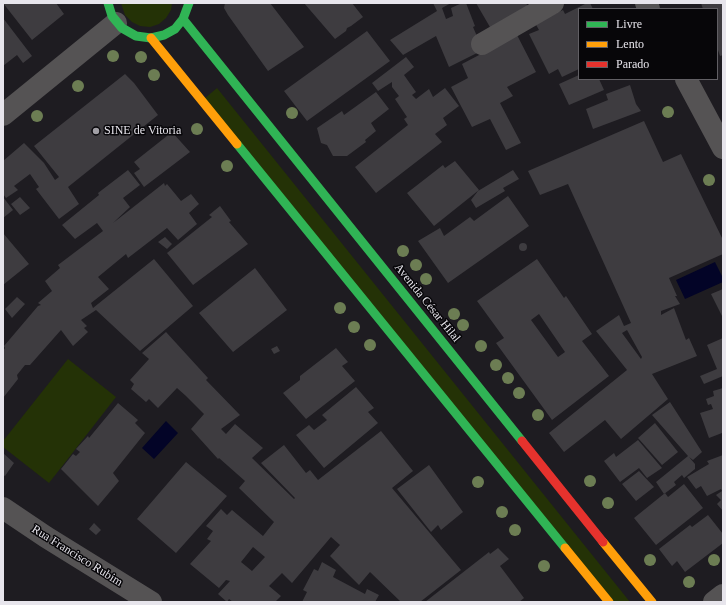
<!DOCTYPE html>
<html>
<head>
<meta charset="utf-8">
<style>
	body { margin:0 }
	#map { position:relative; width:726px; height:605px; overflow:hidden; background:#1e1c21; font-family:"Times New Roman",serif }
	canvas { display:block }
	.frame { position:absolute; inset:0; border:4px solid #e7e5ec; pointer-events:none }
	.legend { position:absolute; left:578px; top:8px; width:140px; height:72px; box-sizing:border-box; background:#070609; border:1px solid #615f64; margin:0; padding:5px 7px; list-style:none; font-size:12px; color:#e7e5ec }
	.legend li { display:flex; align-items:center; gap:8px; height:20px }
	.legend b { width:20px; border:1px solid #615f64 }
</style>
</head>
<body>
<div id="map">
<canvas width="726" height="605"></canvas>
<div class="frame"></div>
<ul class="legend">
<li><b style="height:5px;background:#30b455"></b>Livre</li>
<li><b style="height:5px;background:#ff9f0a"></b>Lento</li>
<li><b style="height:5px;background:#e5322d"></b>Parado</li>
</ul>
</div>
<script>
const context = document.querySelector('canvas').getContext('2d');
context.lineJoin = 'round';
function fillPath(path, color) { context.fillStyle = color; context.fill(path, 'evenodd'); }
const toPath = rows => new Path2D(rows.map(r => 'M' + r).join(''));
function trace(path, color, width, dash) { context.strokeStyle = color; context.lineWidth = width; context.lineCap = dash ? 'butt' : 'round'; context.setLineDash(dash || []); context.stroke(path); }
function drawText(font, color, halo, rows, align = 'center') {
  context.font = font + ' "Times New Roman",serif'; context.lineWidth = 3; context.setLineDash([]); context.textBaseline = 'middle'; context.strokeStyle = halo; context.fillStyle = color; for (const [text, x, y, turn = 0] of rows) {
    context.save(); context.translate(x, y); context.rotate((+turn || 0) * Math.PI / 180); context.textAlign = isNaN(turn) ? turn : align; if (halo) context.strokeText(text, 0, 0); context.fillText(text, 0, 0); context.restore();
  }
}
fillPath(toPath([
	[121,3,172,3,171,10,166,18,159,24,150,27,140,26,132,22,125,15],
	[217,88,630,602,611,602,204,99],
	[68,359,116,397,49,483,3,447,3,441]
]), '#243206');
fillPath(toPath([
	[715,262,723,278,723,282,685,299,676,280],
	[166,421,178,433,154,459,142,448]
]), '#030427');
fillPath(toPath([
	[3,3,56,3,64,14,32,40],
	[225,3,270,3,304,47,268,71,228,15,224,8],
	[304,3,352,3,363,17,351,26,347,28,346,31,335,39],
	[433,3,451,3,442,8,446,19,453,16,451,8,462,3,466,3,475,26,473,27,483,50,449,67,436,36,403,55,390,40,437,11],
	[476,3,526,3,530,12,494,34],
	[587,3,590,3,593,9,579,9,579,69,562,77,558,69,549,74,529,34,539,30,535,23,563,10,565,14],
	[701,3,723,3,723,55,720,56,717,47,717,9,703,9],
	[3,18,32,56,23,63,17,55,3,66],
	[367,31,390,61,307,121,284,91],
	[517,35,536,72,507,87,513,96,500,103,521,143,506,150,490,119,472,127,451,87,468,78,462,64],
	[406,57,414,67,404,75,416,92,412,95,416,99,429,89,433,97,445,88,459,106,443,118,447,125,435,134,442,142,376,193,355,167,408,125,404,119,407,117,395,99,399,96,392,87,392,82,378,91,372,83],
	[125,74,134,83,158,115,68,187,79,204,59,219,36,189,39,187,30,174,14,186,18,190,6,198,3,194,3,161,24,143,44,163,55,180,59,177,34,146],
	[579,75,579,79,599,79,604,90,569,105,559,84],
	[630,85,636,104,641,111,593,129,586,109,608,100,606,94],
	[376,92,389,109,371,123,376,131,365,140,366,142,347,156,333,156,327,145,321,143,317,128,342,111,344,115],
	[644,121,663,162,681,154,723,240,723,254,669,278,677,296,675,296,680,304,661,311,661,315,674,308,686,340,689,338,697,356,652,374,668,399,621,439,605,420,564,452,549,433,627,370,596,331,619,315,624,326,631,323,568,184,540,195,528,171],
	[627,330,642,357,641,359,622,333],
	[172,132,190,152,144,187,134,173,140,169,134,162],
	[455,161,479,190,434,226,407,193,443,165,445,168],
	[128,170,140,185,123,198,130,207,113,223,164,183,165,186,167,184,181,201,191,194,199,204,189,213,197,224,178,240,167,228,128,258,126,254,98,277,109,289,91,303,93,308,154,259,193,306,140,351,96,310,81,320,87,326,84,328,88,332,73,346,61,330,30,365,25,365,17,375,18,379,3,398,3,351,5,348,4,346,38,306,41,305,38,303,52,291,45,281,60,268,58,265,103,231,97,223,75,239,62,225,99,195,98,193],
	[513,170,519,179,503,188,505,191,476,208,471,200,478,191],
	[508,196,529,226,448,283,418,241,440,228,444,236,470,217,474,221],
	[3,197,13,210,3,218],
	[20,197,30,208,20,215,11,204],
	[220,206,231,221,229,222,248,244,193,285,167,253,212,217,209,215],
	[3,233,29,264,3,285],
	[165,237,172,244,167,249,158,242],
	'519 247a4 4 0 1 1 8 0a4 4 0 1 1-8 0Z',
	[537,259,564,298,566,296,592,334,582,341,609,376,552,420,496,343,504,338,477,301],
	[539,314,565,352,558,357,531,320],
	[255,268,287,310,233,352,199,313],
	[723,289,723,318,711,294],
	[17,297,25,304,12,318,5,309],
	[166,332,208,378,206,380,240,415,221,429,226,434,235,424,263,448,252,458,294,499,295,498,261,463,284,445,306,473,310,470,318,480,381,431,413,471,392,488,461,570,420,602,401,602,370,572,359,585,330,556,340,545,331,537,292,583,282,573,269,586,281,596,275,602,233,602,229,599,227,602,218,594,230,581,226,580,219,588,190,564,211,541,207,539,213,531,206,526,221,509,227,515,232,510,263,536,274,522,239,488,245,481,219,458,218,459,191,429,204,414,186,396,177,388,158,408,149,399,146,402,131,389,134,384,130,380,149,359,142,353],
	[253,547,265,557,252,571,241,562],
	[723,338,723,376,704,384,700,376,717,369,707,345],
	[277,346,280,351,274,354,271,349],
	[336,348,348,362,342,366,355,381,306,419,283,393,300,380,300,376],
	[356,387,374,408,368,412,378,423,324,468,296,435,309,425,314,430,327,420,322,415],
	[723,388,723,437,722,433,709,438,700,413,713,409,711,404,708,405,706,399,714,396,713,391],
	[670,402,702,452,693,460,689,457,695,464,695,469,684,478,682,475,674,482,676,485,664,494,656,482,688,456,652,415],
	[118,403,138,420,135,423,145,433,113,473,119,481,98,506,61,469,73,454,76,456,80,452,76,449,88,436,89,438],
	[655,423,678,452,662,465,638,438],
	[638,440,662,468,647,478,639,468,620,482,604,461,614,453,616,457],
	[3,453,14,463,5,476,3,475],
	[723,455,723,511,717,504,721,500,716,495,722,491,721,489,707,496,701,486,696,489,687,477,709,464,707,461],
	[186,462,227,496,176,553,137,519],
	[429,465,463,512,441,530,438,525,431,532,397,489],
	[639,471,654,487,636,501,622,484],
	[684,484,703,508,656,545,634,518,665,493,668,497],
	[708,515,723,534,723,543,685,572,677,561,672,566,659,549,690,525,692,527],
	[94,523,101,530,96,535,89,529],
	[498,548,509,559,500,566,524,598,519,602,425,602,489,552,490,554],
	[322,562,336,570,333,577,365,594,367,589,379,595,375,602,302,602,307,592,303,590,314,569,318,571]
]), '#3e3c40');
trace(toPath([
	[646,3,649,9],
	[482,44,553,3],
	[686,79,723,148],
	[3,115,116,23],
	[3,508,46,537,151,602],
	[714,602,723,595]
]), '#555354', 22);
trace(toPath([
	[108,3,112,16,122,28,136,36,151,38,164,35,175,29,183,19,189,3],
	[183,19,522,441],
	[237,144,565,548]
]), '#30b455', 9);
trace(toPath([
	[151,38,237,144],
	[603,542,652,602],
	[565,548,609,602]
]), '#ff9f0a', 9);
trace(toPath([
	[522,441,603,542]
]), '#e5322d', 9);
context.fillStyle = '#6c7d53';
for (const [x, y] of [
	[113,56],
	[141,57],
	[154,75],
	[78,86],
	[668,112],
	[292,113],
	[37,116],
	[197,129],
	[227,166],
	[709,180],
	[403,251],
	[416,265],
	[426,279],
	[340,308],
	[454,314],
	[463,325],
	[354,327],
	[370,345],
	[481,346],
	[496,365],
	[508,378],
	[519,393],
	[538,415],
	[590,481],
	[478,482],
	[608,503],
	[502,512],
	[515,530],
	[650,560],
	[714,560],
	[544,566],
	[689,582]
]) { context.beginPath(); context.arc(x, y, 6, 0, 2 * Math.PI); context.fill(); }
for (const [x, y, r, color] of [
	[96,131,4,"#a19fa5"]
]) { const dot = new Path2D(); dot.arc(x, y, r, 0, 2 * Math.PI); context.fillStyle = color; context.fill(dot); trace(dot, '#070609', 1.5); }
drawText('12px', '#e7e5ec', '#070609', [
	["SINE de Vitoria",104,131]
], 'left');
drawText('12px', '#e7e5ec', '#070609', [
	["Avenida César Hilal",427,303,51],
	["Rua Francisco Rubim",77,556,32]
]);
</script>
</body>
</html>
